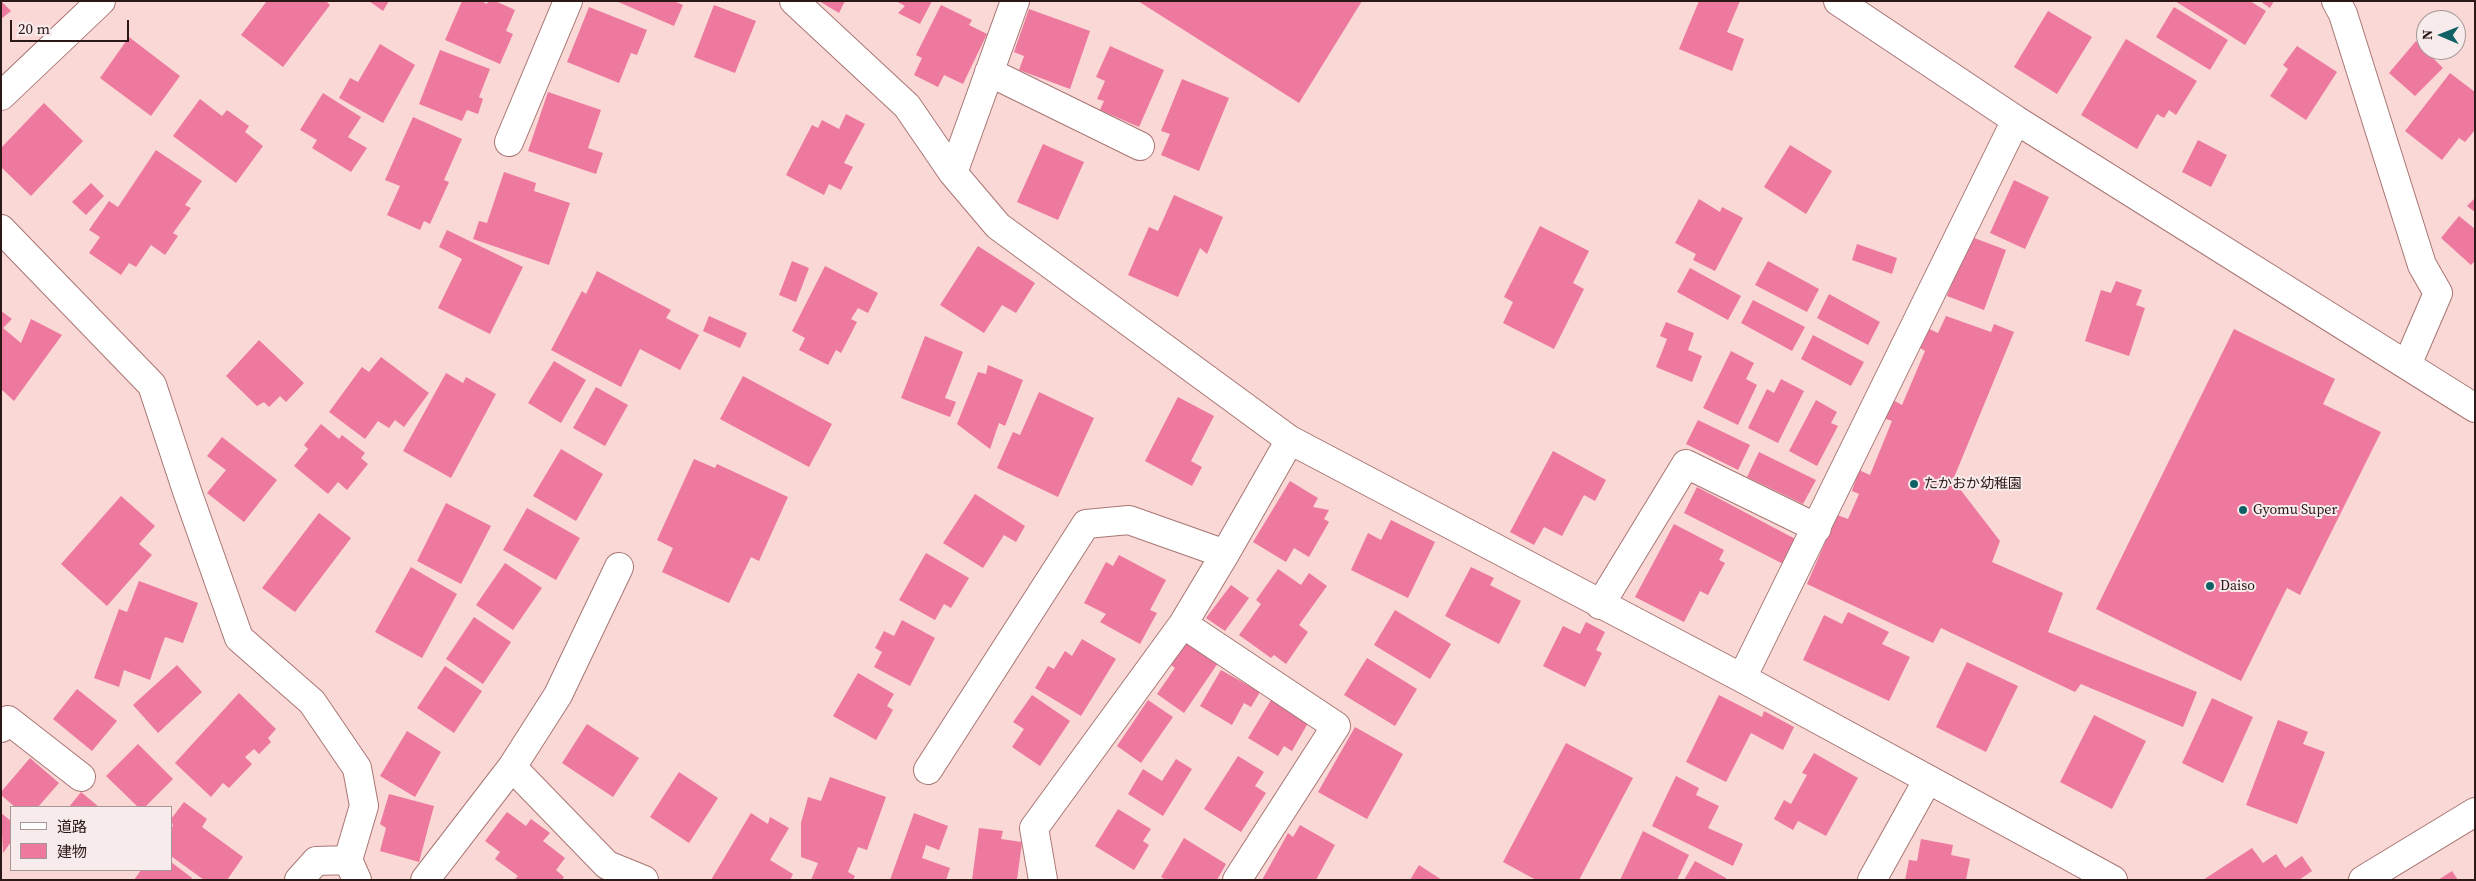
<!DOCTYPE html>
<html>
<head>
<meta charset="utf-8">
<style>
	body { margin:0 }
	#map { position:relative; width:2476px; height:881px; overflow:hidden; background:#fad8d6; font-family:"Source Serif 4","Noto Sans JP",serif }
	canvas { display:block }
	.frame { position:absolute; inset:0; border:2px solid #2b1817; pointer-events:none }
	.legend { position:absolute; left:10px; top:806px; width:162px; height:65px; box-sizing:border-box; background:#f7ebeb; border:1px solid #a59796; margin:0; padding:6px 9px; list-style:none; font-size:15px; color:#2b1817 }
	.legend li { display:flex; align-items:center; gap:10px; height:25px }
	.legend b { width:25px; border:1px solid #a59796 }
	.north { position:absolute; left:2416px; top:10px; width:50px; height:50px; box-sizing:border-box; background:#f7ebeb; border:1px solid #a59796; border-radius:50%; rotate:271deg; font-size:14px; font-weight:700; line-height:20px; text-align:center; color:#2b1817 }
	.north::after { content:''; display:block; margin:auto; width:18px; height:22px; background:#106166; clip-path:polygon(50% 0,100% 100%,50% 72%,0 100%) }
	.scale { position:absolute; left:10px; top:20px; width:119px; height:22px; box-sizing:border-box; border:2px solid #2b1817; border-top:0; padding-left:6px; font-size:15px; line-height:18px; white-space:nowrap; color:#2b1817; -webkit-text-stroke:4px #f7ebeb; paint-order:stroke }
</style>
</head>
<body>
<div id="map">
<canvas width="2476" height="881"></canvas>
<div class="frame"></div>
<ul class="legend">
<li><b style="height:6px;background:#fff"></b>道路</li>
<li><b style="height:14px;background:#ed799e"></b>建物</li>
</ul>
<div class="north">N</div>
<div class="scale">20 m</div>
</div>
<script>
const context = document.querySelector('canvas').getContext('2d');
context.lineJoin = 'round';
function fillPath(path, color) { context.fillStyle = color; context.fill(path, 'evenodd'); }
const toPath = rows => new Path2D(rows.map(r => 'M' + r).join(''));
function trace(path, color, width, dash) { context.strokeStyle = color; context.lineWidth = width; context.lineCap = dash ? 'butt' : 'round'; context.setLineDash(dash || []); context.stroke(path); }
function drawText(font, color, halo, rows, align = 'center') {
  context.font = font + ' "Source Serif 4","Noto Sans JP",serif'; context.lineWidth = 4; context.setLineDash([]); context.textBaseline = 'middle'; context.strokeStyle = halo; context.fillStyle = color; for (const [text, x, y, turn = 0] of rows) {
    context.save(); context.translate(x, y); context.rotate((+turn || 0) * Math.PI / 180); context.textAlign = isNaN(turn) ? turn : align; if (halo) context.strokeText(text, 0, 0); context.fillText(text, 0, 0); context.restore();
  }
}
fillPath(toPath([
	[1,1,11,11,1,19],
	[267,1,326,1,330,5,283,67,241,35],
	[369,1,389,1,383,11],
	[462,1,481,1,487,4,488,1,495,1,515,10,506,31,513,34,500,64,445,40],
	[616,1,674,1,683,5,674,26],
	[819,1,845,1,839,13],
	[896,1,932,1,920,24,898,13,905,6],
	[1138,1,1362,1,1299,103],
	[1699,1,1740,1,1727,32,1744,39,1732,71,1679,49],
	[2175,1,2250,1,2266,11,2245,45],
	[2260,1,2274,1,2270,8],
	[714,5,756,21,735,73,694,57],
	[941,5,972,20,969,25,987,34,963,84,944,75,938,87,914,75,922,58,916,55],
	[589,7,647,30,637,55,631,53,619,83,567,62],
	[2174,7,2228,40,2210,70,2156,37],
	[1029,9,1090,31,1070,89,1019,70,1024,56,1014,52],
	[2048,11,2092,37,2057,94,2014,67],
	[129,37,180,76,151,116,100,78],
	[2126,39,2197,81,2176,115,2169,110,2164,118,2157,114,2137,149,2081,115],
	[2416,41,2443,68,2415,96,2389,73],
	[380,44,415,65,383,123,339,98,350,78,358,82],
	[1110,46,1164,70,1139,127,1100,110,1104,101,1097,99,1105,81,1096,77],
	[2297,46,2337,72,2306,120,2270,96,2288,69,2283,65],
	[440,50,490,69,479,97,483,99,478,114,467,110,462,121,419,104],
	[2450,73,2475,92,2475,130,2465,142,2459,138,2442,160,2405,131],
	[1182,79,1229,98,1199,171,1161,155,1170,134,1161,131],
	[548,92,601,110,588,148,603,153,596,174,528,151],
	[323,93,361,117,348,137,367,148,351,172,312,148,317,140,300,130],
	[200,99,222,116,227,110,249,126,245,132,263,146,236,183,173,136],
	[44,103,83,141,31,196,1,167,1,148],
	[846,114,865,124,844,163,853,167,841,190,829,184,824,195,786,175,812,125,818,128,822,120,839,129],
	[413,117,462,139,444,180,449,182,430,224,424,221,420,230,387,215,400,186,385,180],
	[2198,140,2227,155,2211,187,2182,172],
	[1043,144,1084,162,1058,220,1017,202],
	[1790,145,1832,171,1806,214,1764,187],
	[156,150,202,181,185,205,191,208,173,233,178,236,165,255,151,245,136,267,129,263,121,275,89,253,100,237,89,230,109,201,118,207],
	[504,172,536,183,534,191,570,203,549,265,473,239,479,221,487,223],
	[2014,180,2049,197,2025,249,1990,233],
	[91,183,104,196,86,215,72,202],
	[1174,195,1223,217,1207,254,1200,248,1178,297,1128,275,1149,227,1158,231],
	[2475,198,2475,212,2467,206],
	[1699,199,1720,212,1722,207,1743,218,1715,271,1693,260,1696,254,1675,243],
	[2459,216,2475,229,2475,261,2471,265,2441,238],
	[1540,226,1589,251,1573,283,1584,289,1554,349,1503,323,1513,302,1504,297],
	[447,230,523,267,490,334,438,308,462,259,439,247],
	[1969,236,2006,250,1984,310,1947,296],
	[1857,244,1897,258,1892,274,1852,260],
	[978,246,1035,283,1016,313,1002,305,984,333,940,305],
	[792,261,809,268,796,302,779,295],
	[1768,261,1819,289,1807,312,1755,285],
	[825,266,878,293,868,313,858,308,851,319,857,322,841,353,836,350,828,365,799,350,805,338,792,331],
	[1690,268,1741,296,1728,320,1677,292],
	[597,271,671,310,666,318,699,335,680,370,640,349,621,387,551,350,582,291,586,294],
	[2116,281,2142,290,2136,305,2145,308,2129,356,2085,341,2101,290,2111,293],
	[1829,294,1880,322,1868,345,1817,318],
	[1753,300,1805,327,1792,351,1741,323],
	[1,311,12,319,3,328,21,343,31,319,62,335,14,401,1,389],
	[709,316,747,333,740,348,703,331],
	[1946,316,1991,332,1994,324,2014,332,1953,480,2000,541,1992,562,2063,593,2048,632,2197,692,2183,727,2081,684,2075,692,1941,628,1933,643,1807,584,1837,515,1848,519,1859,494,1852,491,1859,470,1870,475,1892,421,1881,417,1891,399,1902,405,1925,351,1917,346,1925,327,1938,333],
	[1666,322,1694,333,1688,350,1702,356,1692,382,1656,367,1667,339,1660,336],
	[2234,329,2335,379,2323,404,2381,432,2300,595,2287,588,2241,681,2096,609],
	[1813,335,1864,362,1851,386,1801,359],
	[925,336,963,352,945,398,956,402,950,417,901,398],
	[259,340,304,383,286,402,280,396,269,407,264,402,257,406,226,376],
	[1731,351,1754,363,1746,379,1757,385,1738,425,1703,408],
	[381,357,429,393,404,427,395,420,389,428,378,421,365,439,329,412,362,367,369,372],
	[554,361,586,380,561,423,528,403],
	[988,365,1023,380,1005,426,999,423,990,449,957,424,978,372,986,374],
	[446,373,463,383,466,377,496,394,451,478,403,451],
	[743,376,832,424,809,467,720,419],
	[1781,379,1804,391,1778,443,1748,428,1767,389,1774,393],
	[596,387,628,405,605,446,573,428],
	[1039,392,1094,418,1058,497,997,468,1013,432,1020,435],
	[1178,397,1214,416,1191,461,1202,467,1192,486,1145,461],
	[1816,400,1837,412,1831,423,1838,426,1817,466,1789,451],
	[1698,420,1750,445,1738,470,1686,444],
	[321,424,339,439,342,435,365,453,361,458,368,464,347,490,338,482,328,494,294,466,308,449,304,445],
	[222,437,277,480,244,522,207,493,226,470,207,456],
	[561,449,603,474,576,521,533,496],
	[1553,451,1606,480,1595,501,1584,495,1562,536,1544,527,1534,545,1510,532],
	[1759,452,1816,480,1803,504,1747,477],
	[694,459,715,468,717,464,788,497,759,561,751,557,729,603,662,572,673,548,657,540],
	[1290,481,1318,498,1313,507,1329,510,1324,519,1329,522,1309,557,1294,548,1286,562,1253,542],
	[1697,487,1801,542,1789,567,1684,513],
	[975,494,1025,526,1016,542,1004,535,983,568,943,543],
	[121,496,155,526,139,544,152,555,107,606,61,564],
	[446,503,491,526,461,584,417,561],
	[527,508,580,538,556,580,503,550],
	[319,513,351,538,295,612,262,588],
	[1391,520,1435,542,1408,598,1351,570,1368,533,1381,540],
	[1674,524,1724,550,1719,560,1725,563,1708,595,1700,591,1684,622,1635,597],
	[926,553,969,578,951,608,944,604,935,620,899,600],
	[1119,555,1166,580,1150,610,1157,613,1140,644,1100,622,1106,614,1084,603,1106,562,1113,566],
	[505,563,542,588,513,630,476,605],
	[411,567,457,594,422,658,375,632],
	[1471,567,1494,578,1490,585,1521,601,1499,644,1445,616],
	[1278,569,1301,585,1309,573,1327,586,1299,625,1308,632,1286,664,1274,655,1271,658,1239,635,1261,604,1256,600],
	[139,581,198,603,183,643,165,637,150,680,124,670,119,687,94,678,119,609,127,612],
	[1231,585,1249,598,1225,631,1206,618],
	[1395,610,1451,644,1430,679,1374,645],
	[1848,612,1889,632,1882,644,1910,657,1889,701,1803,660,1824,615,1842,624],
	[474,617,511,642,483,684,446,659],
	[902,620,935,638,910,686,874,667,882,652,875,648,884,631,894,636],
	[1586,622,1605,632,1596,650,1602,653,1585,687,1543,666,1563,626,1580,634],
	[1082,639,1116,659,1081,716,1035,688,1048,666,1054,669,1065,651,1072,656],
	[1187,641,1218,663,1184,713,1157,694,1175,668,1171,665],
	[1367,658,1417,689,1395,726,1344,695],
	[1967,662,2018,686,1986,752,1936,727],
	[177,665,202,692,158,733,133,705],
	[445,666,482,691,454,733,417,708],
	[1221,670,1260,692,1251,707,1244,703,1232,725,1200,706],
	[858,673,894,694,887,706,893,710,876,740,833,716],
	[77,689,117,721,92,751,53,719],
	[239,693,276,729,268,738,271,742,259,754,254,749,245,757,252,764,229,788,223,783,211,797,175,763],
	[1032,695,1070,721,1040,766,1012,747,1024,729,1013,722],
	[1719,695,1762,717,1764,711,1794,727,1783,750,1751,733,1726,782,1686,762],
	[2212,698,2253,717,2223,783,2182,763],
	[1148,700,1173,717,1141,763,1117,746],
	[1271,700,1308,723,1292,751,1284,746,1278,756,1248,738],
	[2094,715,2146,741,2112,809,2060,782],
	[2278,720,2308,732,2303,744,2325,752,2297,824,2246,805],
	[587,724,639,758,613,797,562,763],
	[1355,727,1403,754,1367,819,1318,792],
	[407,731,441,752,415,797,380,776],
	[1566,743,1633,778,1579,880,1536,880,1503,862],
	[138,744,173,779,145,807,138,807,106,776],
	[1814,753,1858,778,1826,836,1798,821,1793,830,1774,819,1784,800,1791,804,1807,775,1802,773],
	[1238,756,1264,772,1255,786,1266,793,1241,832,1204,809],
	[30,758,59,783,38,807,15,807,1,795,1,792],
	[1176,759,1192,769,1163,816,1128,794,1143,769,1162,781],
	[679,772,718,798,689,843,650,817],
	[1676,776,1699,788,1696,795,1719,806,1708,828,1743,844,1733,866,1652,826],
	[830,777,886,797,867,850,858,847,848,872,855,876,853,880,811,880,818,863,801,857,801,823,808,797,821,801],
	[81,792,99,807,69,807],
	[389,794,434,806,419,862,380,851,386,828,380,824],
	[184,802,207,819,202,827,243,857,227,880,204,880,171,856,171,829,173,826,171,819],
	[1118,809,1151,829,1143,841,1149,845,1134,870,1095,846],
	[507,812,526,826,531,819,550,833,543,841,565,858,556,870,564,877,562,880,514,880,518,876,495,859,500,852,485,841],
	[1,813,11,821,11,842,3,853],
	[751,813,768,824,770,817,789,828,770,860,793,874,790,880,711,880],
	[914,813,948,826,939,850,926,845,922,858,950,868,946,880,890,880],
	[1300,825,1335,845,1316,880,1262,880,1288,833,1293,837],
	[979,828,1003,831,1001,839,1022,842,1017,880,972,880],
	[1643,831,1689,855,1677,880,1620,880],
	[1184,838,1226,864,1217,880,1166,880,1161,877],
	[1921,839,1953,845,1951,855,1970,859,1966,880,1905,880,1909,860,1917,861],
	[2252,848,2263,863,2276,854,2285,868,2302,856,2312,871,2299,880,2203,880],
	[1695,861,1726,878,1725,880,1684,880],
	[171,862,192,878,191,880,134,880,141,870,171,870],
	[1419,865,1442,880,1410,880],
	[2452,871,2458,880,2438,880]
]), '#ed799e');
const minor = toPath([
	[794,1,907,106,953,173,998,226,1290,440,1742,678,2113,880],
	[1838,1,2016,120,2475,408],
	[2336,1,2343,14,2422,265,2438,293,2407,365],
	[989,72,1140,146],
	[1,96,101,1],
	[509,142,568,1],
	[953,173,1015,1],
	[1,229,152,385,188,494,239,638,312,702,357,768,364,806,348,860],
	[1600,605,1686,464,1817,528],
	[1183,624,1336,726,1237,880],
	[1742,678,2016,120],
	[1,728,8,720,81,777],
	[512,767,607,865,644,880],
	[928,770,1086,524,1129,520,1225,554,1290,440],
	[299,880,316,861,348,860,357,880],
	[425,880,512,767,558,695,619,567],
	[1043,880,1034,828,1183,624,1225,554],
	[1872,880,1927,781],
	[2363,880,2475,812]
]);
trace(minor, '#a87674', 30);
trace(minor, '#fff', 28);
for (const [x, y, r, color] of [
	[1914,484,5,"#106166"],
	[2243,510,5,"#106166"],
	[2210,586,5,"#106166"]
]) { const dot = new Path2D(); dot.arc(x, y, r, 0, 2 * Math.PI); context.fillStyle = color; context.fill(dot); trace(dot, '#f7ebeb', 2); }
drawText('14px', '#2b1817', '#f7ebeb', [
	["たかおか幼稚園",1924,484],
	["Gyomu Super",2253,510],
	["Daiso",2220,586]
], 'left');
</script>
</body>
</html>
